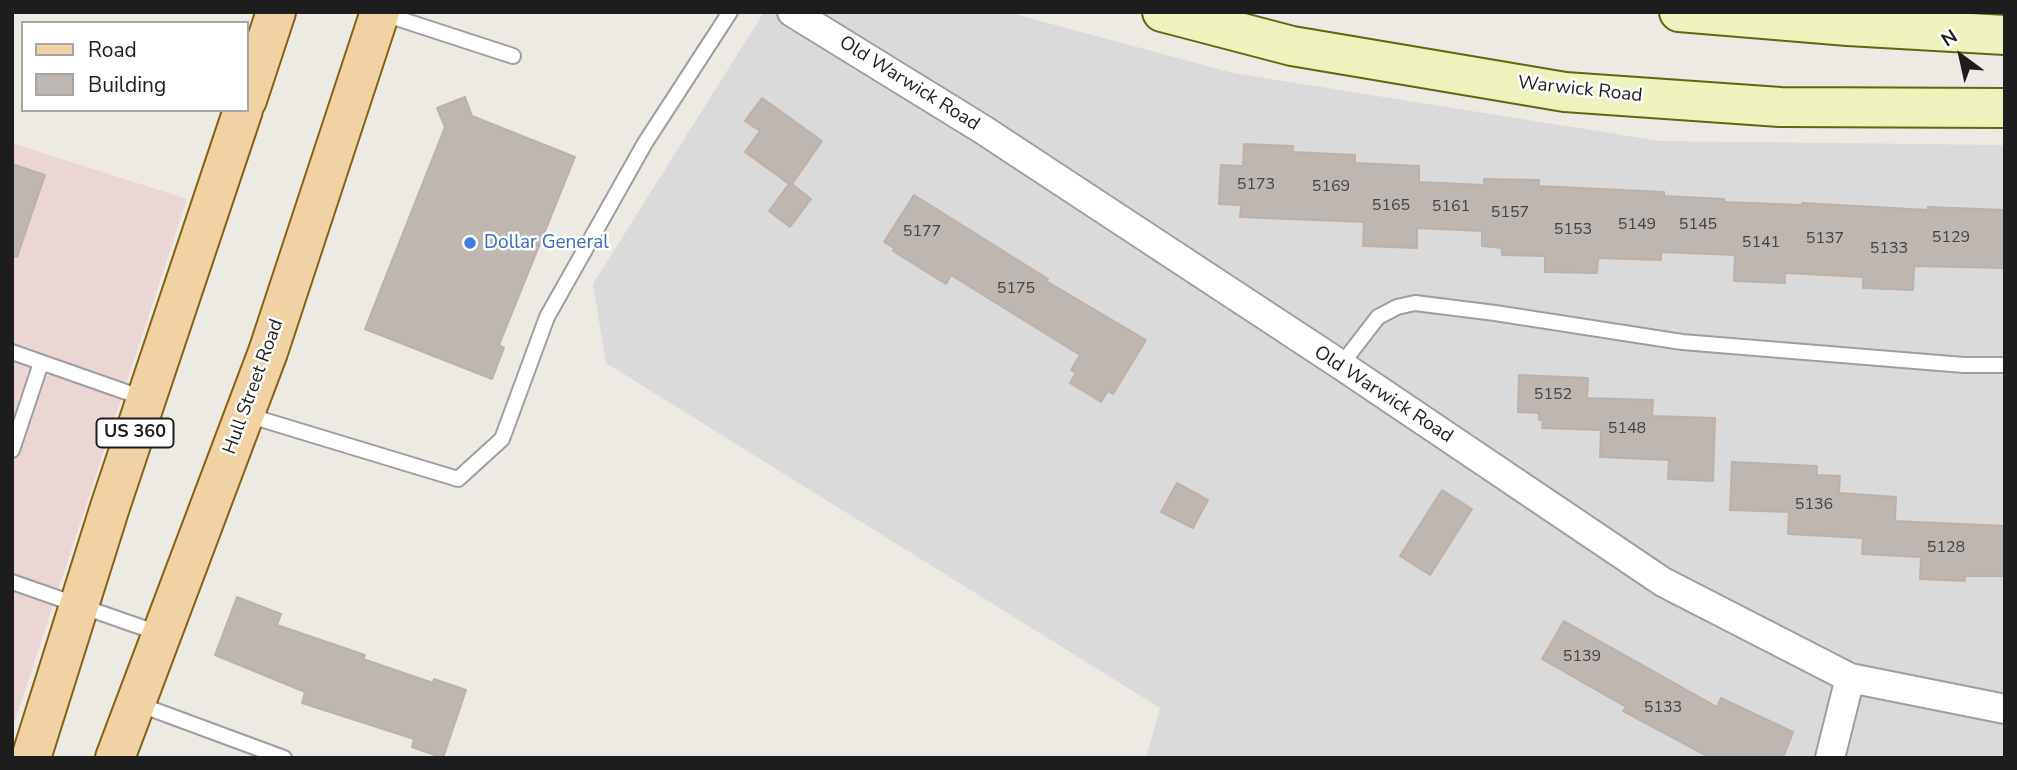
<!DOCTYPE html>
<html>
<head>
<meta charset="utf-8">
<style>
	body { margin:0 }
	#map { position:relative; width:2017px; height:770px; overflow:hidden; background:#edeae4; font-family:"Nunito Sans",sans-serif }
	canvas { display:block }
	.frame { position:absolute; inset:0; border:14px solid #1d1d1d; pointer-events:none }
	.legend { position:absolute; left:21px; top:21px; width:228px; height:91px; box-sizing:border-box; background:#fff; border:2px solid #a5a5a5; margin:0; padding:9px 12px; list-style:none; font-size:21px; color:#1d1d1d }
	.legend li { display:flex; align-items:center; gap:14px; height:35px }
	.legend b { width:35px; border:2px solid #a5a5a5 }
	.north { position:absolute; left:1926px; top:21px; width:70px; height:70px; -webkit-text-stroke:5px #fff; paint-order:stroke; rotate:327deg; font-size:19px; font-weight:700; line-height:28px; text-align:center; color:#1d1d1d }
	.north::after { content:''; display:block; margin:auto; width:24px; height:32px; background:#1d1d1d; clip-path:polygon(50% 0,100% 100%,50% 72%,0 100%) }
</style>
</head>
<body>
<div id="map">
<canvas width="2017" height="770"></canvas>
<div class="frame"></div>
<ul class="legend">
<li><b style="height:9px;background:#f1d2a4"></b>Road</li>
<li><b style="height:19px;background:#bdb6b1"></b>Building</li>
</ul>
<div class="north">N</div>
</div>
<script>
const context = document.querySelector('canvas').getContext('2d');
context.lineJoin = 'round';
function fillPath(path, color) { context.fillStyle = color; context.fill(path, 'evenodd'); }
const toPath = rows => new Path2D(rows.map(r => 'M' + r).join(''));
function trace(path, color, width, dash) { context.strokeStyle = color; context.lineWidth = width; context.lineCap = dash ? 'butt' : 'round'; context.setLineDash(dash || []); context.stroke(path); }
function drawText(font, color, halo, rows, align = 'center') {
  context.font = font + ' "Nunito Sans",sans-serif'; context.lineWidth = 5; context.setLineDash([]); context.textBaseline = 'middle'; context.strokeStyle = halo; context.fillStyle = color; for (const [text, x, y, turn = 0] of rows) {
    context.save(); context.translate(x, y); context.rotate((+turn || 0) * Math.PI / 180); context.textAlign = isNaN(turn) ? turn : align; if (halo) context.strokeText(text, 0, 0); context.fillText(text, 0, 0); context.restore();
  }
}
fillPath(toPath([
	[764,12,1007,12,1233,73,1660,141,2005,145,2005,758,1146,758,1160,708,606,363,593,284]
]), '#dbdada');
fillPath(toPath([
	[12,143,187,199,12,730]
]), '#ecd6d4');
const building = toPath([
	[465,97,472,116,575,157,499,345,504,348,492,379,365,329,445,127,437,108,465,97],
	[762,98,822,141,792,184,811,199,790,227,769,211,789,184,745,152,760,131,745,121,762,98],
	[1244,144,1293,146,1293,152,1355,155,1355,163,1419,166,1419,182,1484,185,1484,179,1539,180,1539,186,1664,192,1664,196,1724,199,1724,202,1802,205,1802,203,1928,210,1928,207,2005,210,2005,268,1914,266,1913,290,1863,288,1863,277,1785,273,1785,283,1734,281,1735,255,1661,252,1661,260,1598,258,1597,273,1545,272,1545,256,1502,255,1502,248,1482,246,1482,231,1417,228,1417,248,1363,246,1364,222,1240,217,1241,205,1219,204,1221,165,1243,166,1244,144],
	[12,164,45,175,17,257,12,256,12,164],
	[914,195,1048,279,1046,281,1146,340,1113,394,1108,391,1101,402,1070,383,1076,373,1071,370,1080,355,951,275,946,284,893,251,894,248,884,242,914,195],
	[1519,375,1588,378,1587,398,1653,400,1652,416,1715,418,1713,481,1668,479,1669,460,1600,457,1601,430,1542,428,1543,420,1539,420,1539,413,1518,412,1519,375],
	[1732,462,1817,466,1817,475,1840,476,1839,493,1896,497,1895,521,2005,526,2005,576,1965,576,1965,581,1920,579,1921,557,1862,554,1863,538,1788,534,1789,512,1730,510,1732,462],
	[1177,483,1208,500,1193,528,1161,512,1177,483],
	[1442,490,1472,509,1430,575,1400,556,1442,490],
	[237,597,281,614,277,625,365,655,363,659,433,683,434,679,466,690,443,758,412,747,414,739,302,703,305,692,215,655,237,597],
	[1564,621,1717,707,1721,698,1793,732,1783,758,1711,758,1623,711,1626,707,1542,659,1564,621]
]);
fillPath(building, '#bdb6b1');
trace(building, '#bdb1a8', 2);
const lane = toPath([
	[381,13,513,56],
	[12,352,146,399],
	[1341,365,1378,317,1397,307,1415,303,1495,313,1682,342,1964,365,2005,365],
	[247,415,458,479,502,439,547,317,645,143,730,12],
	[12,450,41,363],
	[12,582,161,634],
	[138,704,284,758]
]);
const street = toPath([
	[792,12,982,129,1341,365,1663,582,1850,678,2005,709],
	[1830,758,1850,678]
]);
const secondary = toPath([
	[1162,12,1292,46,1565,92,1780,107,2005,108],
	[1679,12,1848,26,2005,35]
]);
const primary = toPath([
	[247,100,276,12],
	[31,758,110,507,243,110],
	[115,758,268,352,380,12]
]);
trace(lane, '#9e9e9e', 18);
trace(street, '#9e9e9e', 32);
trace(secondary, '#5c6710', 42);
trace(primary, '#866110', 42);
trace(lane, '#fff', 14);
trace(street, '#fff', 28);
trace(secondary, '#eef2bc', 38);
trace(primary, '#f1d2a4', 38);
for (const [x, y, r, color] of [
	[470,243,7,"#3f7fe0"]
]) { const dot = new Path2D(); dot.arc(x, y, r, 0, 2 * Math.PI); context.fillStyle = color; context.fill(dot); trace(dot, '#fff', 2.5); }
drawText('16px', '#454342', null, [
	["5173",1256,185],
	["5169",1331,187],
	["5165",1391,206],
	["5161",1451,207],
	["5157",1510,213],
	["5149",1637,225],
	["5145",1698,225],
	["5153",1573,230],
	["5177",922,232],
	["5129",1951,238],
	["5137",1825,239],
	["5141",1761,243],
	["5133",1889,249],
	["5175",1016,289],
	["5152",1553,395],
	["5148",1627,429],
	["5136",1814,505],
	["5128",1946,548],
	["5139",1582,657],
	["5133",1663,708]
]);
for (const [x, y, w] of [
	[135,433,77]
]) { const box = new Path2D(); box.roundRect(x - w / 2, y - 14.5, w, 29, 5); context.fillStyle = '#fff'; context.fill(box); trace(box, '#1d1d1d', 2); }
drawText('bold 18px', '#1d1d1d', null, [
	["US 360",135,433]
]);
drawText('19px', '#1d1d1d', '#fff', [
	["Old Warwick Road",909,84,32],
	["Warwick Road",1580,90,6],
	["Hull Street Road",254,387,-70],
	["Old Warwick Road",1383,395,33]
]);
drawText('19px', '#366cbe', '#fff', [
	["Dollar General",484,243]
], 'left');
</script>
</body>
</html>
